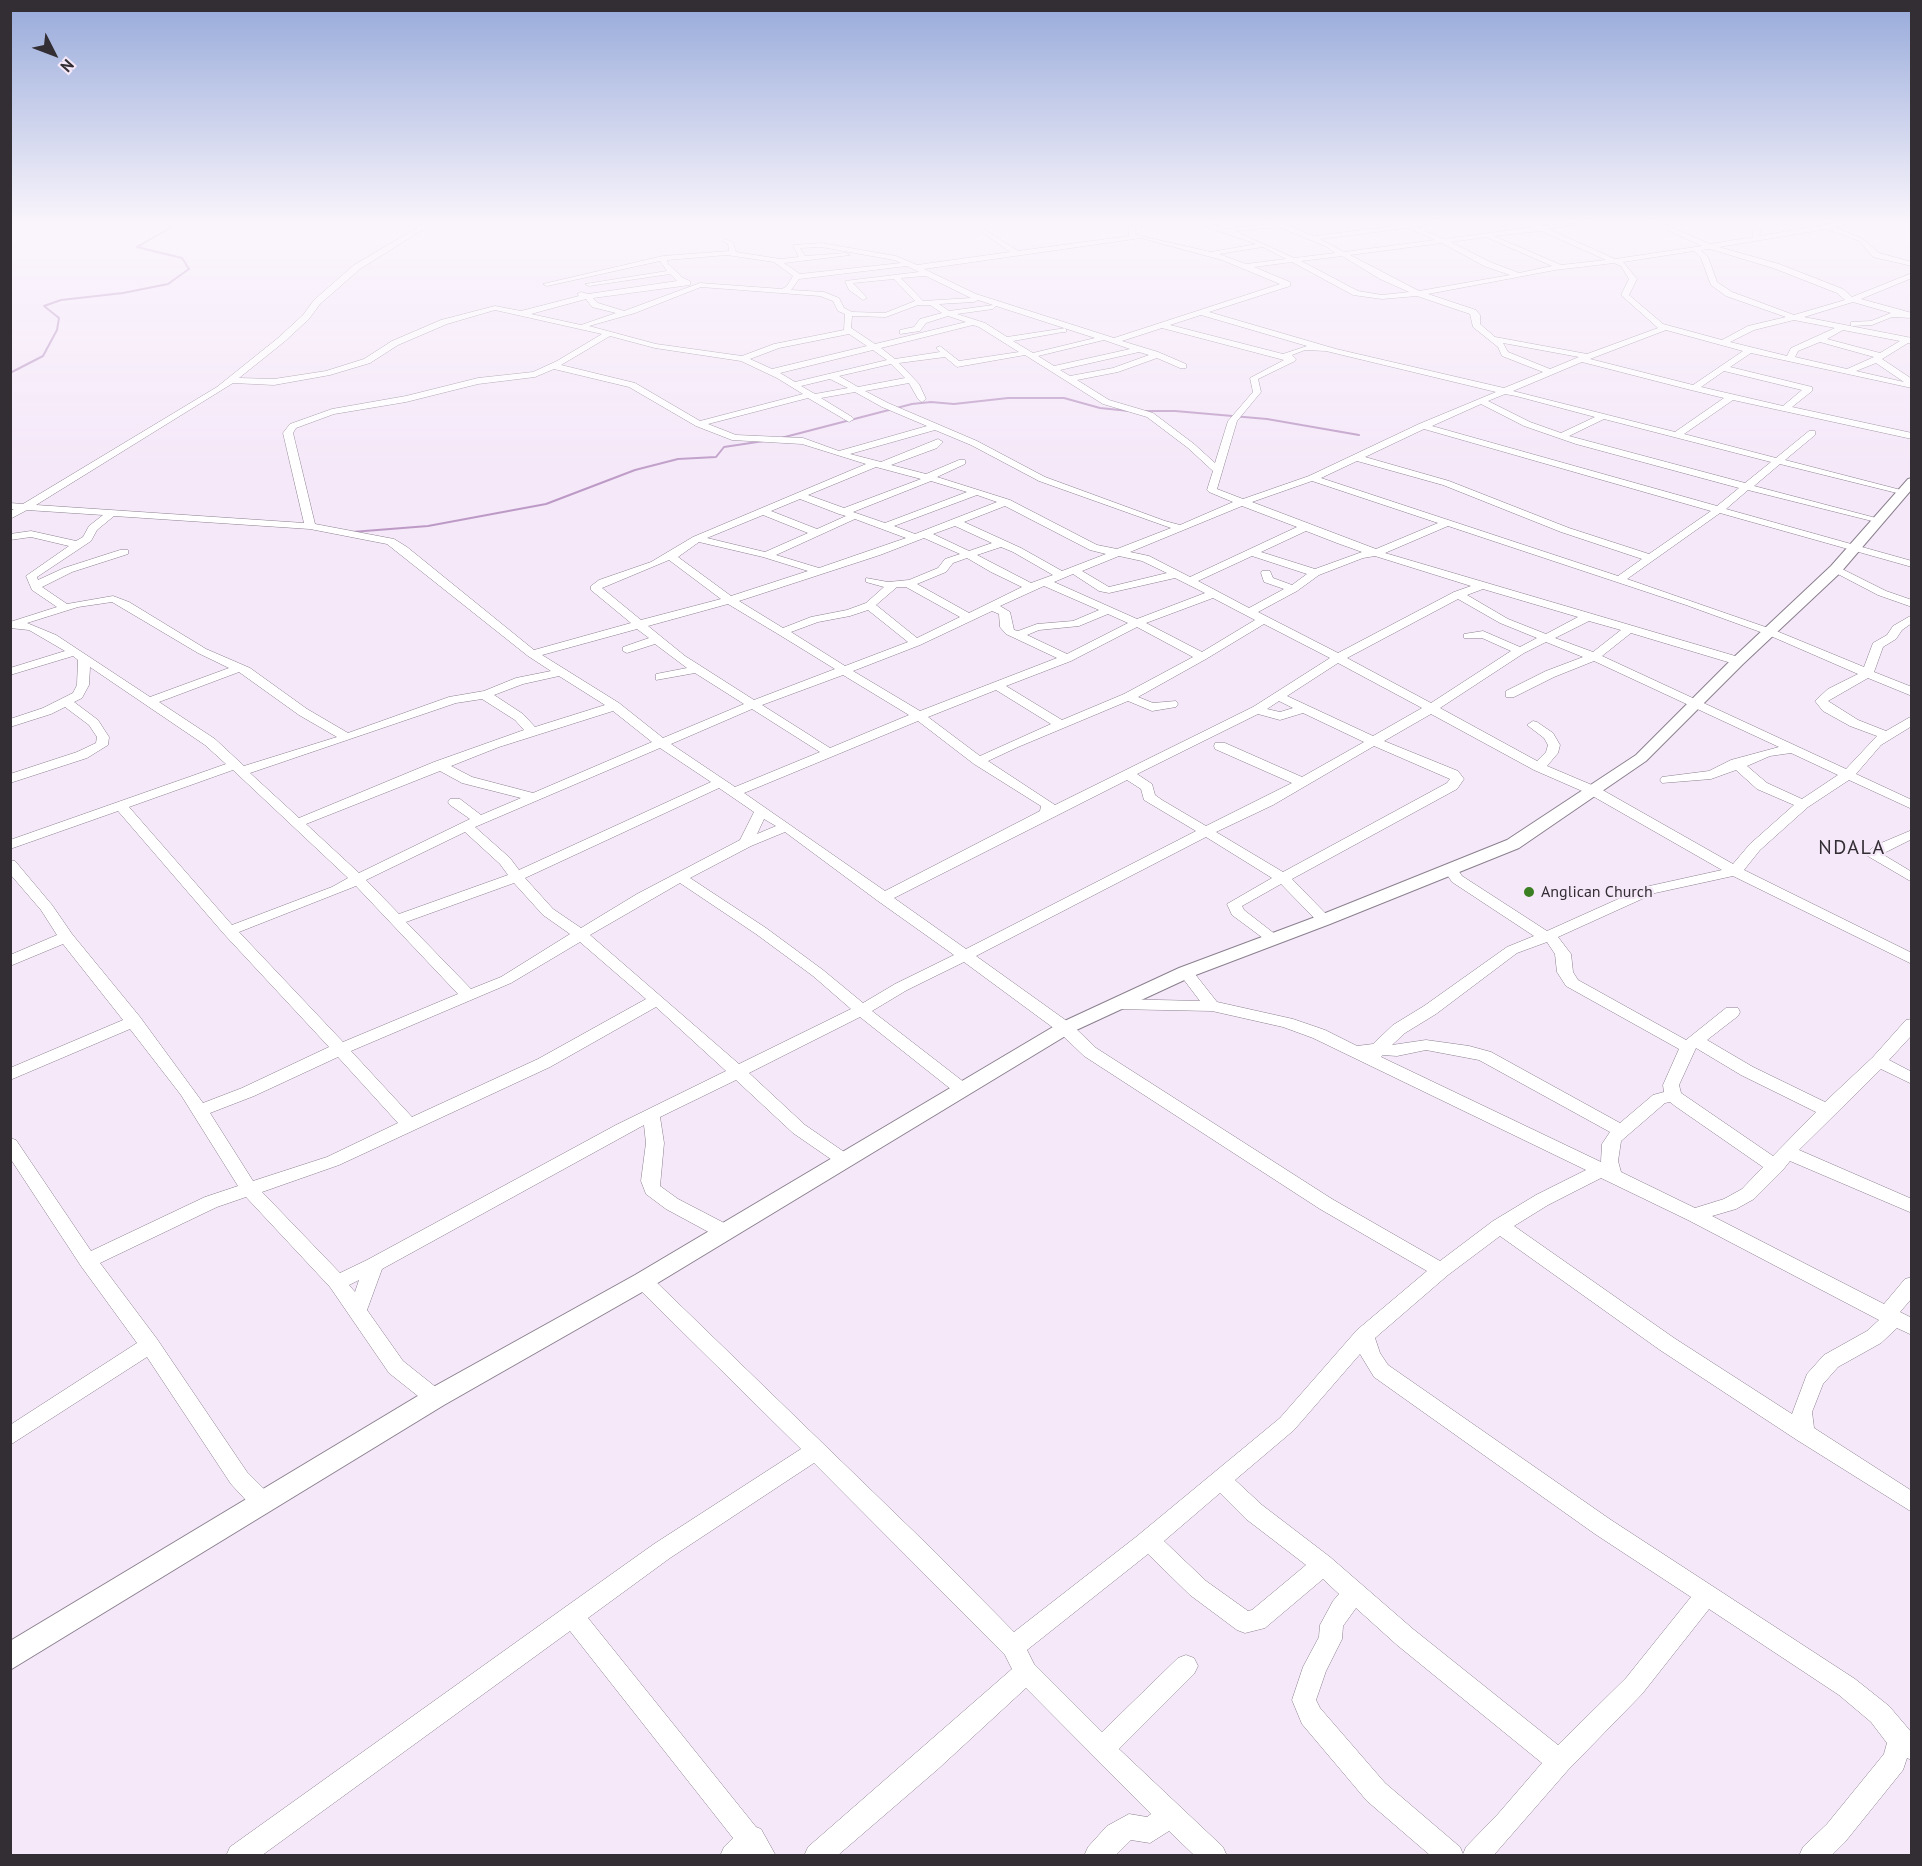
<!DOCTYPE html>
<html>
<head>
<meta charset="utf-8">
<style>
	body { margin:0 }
	#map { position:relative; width:1922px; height:1866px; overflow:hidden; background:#f5e8f9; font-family:"PT Sans",sans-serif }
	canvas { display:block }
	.frame { position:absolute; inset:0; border:12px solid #332e34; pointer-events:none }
	.north { position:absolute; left:24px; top:24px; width:60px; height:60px; -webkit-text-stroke:4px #f5e8f9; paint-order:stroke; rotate:132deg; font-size:16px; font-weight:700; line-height:24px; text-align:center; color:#332e34 }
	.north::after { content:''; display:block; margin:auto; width:21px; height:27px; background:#332e34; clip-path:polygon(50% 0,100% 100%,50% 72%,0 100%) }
</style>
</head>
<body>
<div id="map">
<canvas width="1922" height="1866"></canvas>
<div class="frame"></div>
<div class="north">N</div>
</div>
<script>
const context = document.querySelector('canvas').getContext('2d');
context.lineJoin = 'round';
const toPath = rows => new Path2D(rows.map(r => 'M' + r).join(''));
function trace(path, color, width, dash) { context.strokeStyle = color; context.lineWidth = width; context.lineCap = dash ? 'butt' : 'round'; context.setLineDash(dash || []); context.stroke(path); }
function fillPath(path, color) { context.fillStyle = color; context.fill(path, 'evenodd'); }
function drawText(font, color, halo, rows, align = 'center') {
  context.font = font + ' "PT Sans",sans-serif'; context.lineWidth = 4.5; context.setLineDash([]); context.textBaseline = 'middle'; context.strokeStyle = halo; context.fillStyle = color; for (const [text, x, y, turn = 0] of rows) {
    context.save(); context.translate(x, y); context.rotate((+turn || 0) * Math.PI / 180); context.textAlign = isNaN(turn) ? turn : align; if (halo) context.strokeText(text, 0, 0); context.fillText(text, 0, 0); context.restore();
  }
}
trace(toPath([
	[10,373,43,356,57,330,59,318,44,306,61,300,123,293,168,284,189,269,182,258,137,247,180,222],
	[1143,411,1175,411,1267,419,1359,435],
	[781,438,912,404,931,402,954,404,1008,398,1064,398,1100,408,1129,411],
	[352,532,428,526,546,504,635,470,678,459,716,457,724,447,764,441]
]), '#bd9ac6', 2);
const minor = toPath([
	[427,222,435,222,360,269,320,304,309,319,284,342,239,378,274,379,326,371,364,359,392,341,441,320,495,306,521,311,579,296,577,294,581,292,588,294,677,281,670,274,589,286,585,284,667,271,660,261,547,286,543,284,663,256,729,251,728,244,722,241,725,239,733,242,736,252,780,259,799,257,793,245,821,243,896,256,917,265,1010,252,979,230,981,227,1018,251,1129,236,1129,227,1156,222,1135,229,1136,235,1211,252,1256,244,1193,222,1204,222,1227,229,1283,222,1313,236,1401,225,1398,222,1439,222,1417,227,1444,239,1533,227,1524,222,1533,222,1542,226,1594,222,1549,229,1615,259,1702,246,1650,222,1659,222,1710,244,1753,237,1753,231,1758,222,1764,222,1759,236,1841,222,1856,222,1835,227,1863,239,1879,253,1912,262,1912,266,1873,257,1859,241,1827,229,1719,247,1779,264,1843,289,1852,297,1912,273,1912,278,1861,299,1912,313,1912,318,1892,317,1872,325,1851,326,1851,322,1871,321,1891,313,1853,302,1804,317,1912,338,1912,343,1908,343,1882,359,1912,379,1912,388,1751,353,1730,367,1812,387,1812,391,1792,407,1912,433,1912,439,1733,400,1684,434,1776,458,1809,431,1815,431,1815,435,1785,460,1905,491,1905,495,1780,464,1754,486,1880,519,1880,523,1748,490,1726,509,1912,561,1912,567,1720,513,1627,579,1774,630,1864,667,1873,643,1887,635,1893,626,1912,615,1912,623,1902,630,1896,639,1883,647,1874,672,1912,687,1912,696,1868,678,1828,701,1858,720,1886,731,1912,716,1912,726,1881,745,1856,774,1912,800,1912,809,1849,780,1808,807,1760,850,1744,870,1912,953,1912,964,1733,876,1655,893,1558,937,1571,954,1573,972,1578,980,1686,1040,1726,1008,1738,1008,1740,1012,1738,1016,1707,1040,1753,1067,1825,1102,1873,1057,1906,1020,1912,1019,1912,1035,1889,1060,1912,1072,1912,1084,1881,1069,1799,1150,1912,1199,1912,1213,1790,1161,1782,1171,1754,1199,1736,1209,1712,1216,1884,1304,1905,1279,1912,1277,1912,1298,1900,1312,1912,1318,1912,1335,1897,1328,1881,1343,1838,1367,1823,1384,1812,1412,1814,1428,1912,1491,1912,1512,1797,1440,1660,1350,1500,1236,1448,1275,1375,1338,1380,1353,1388,1365,1611,1520,1855,1679,1889,1706,1912,1733,1912,1760,1907,1758,1903,1770,1845,1842,1831,1856,1799,1856,1803,1847,1827,1824,1884,1754,1887,1743,1871,1722,1839,1695,1709,1609,1642,1694,1568,1770,1493,1856,1431,1856,1367,1801,1302,1724,1292,1700,1303,1667,1319,1637,1320,1625,1333,1601,1339,1594,1323,1579,1265,1628,1245,1633,1237,1630,1190,1595,1148,1554,1027,1650,1034,1664,1102,1732,1178,1658,1186,1655,1194,1658,1198,1666,1194,1674,1119,1749,1223,1847,1227,1856,1195,1856,1169,1831,1150,1843,1131,1840,1115,1856,1084,1856,1088,1847,1107,1826,1129,1814,1147,1817,1151,1814,1026,1688,938,1769,837,1856,804,1856,808,1847,1012,1669,1005,1655,814,1463,670,1558,588,1618,756,1827,761,1829,776,1856,720,1856,724,1847,733,1838,570,1631,261,1856,226,1856,230,1847,564,1608,654,1544,801,1449,636,1286,633,1281,636,1276,643,1274,650,1276,935,1552,1014,1632,1136,1537,1280,1418,1357,1330,1427,1271,1320,1209,1084,1056,1059,1032,964,962,907,990,872,1011,969,1086,971,1090,969,1094,957,1094,860,1017,749,1073,805,1125,850,1156,853,1160,850,1164,844,1166,838,1164,793,1133,736,1080,660,1117,664,1143,660,1186,678,1199,730,1226,732,1231,730,1236,723,1238,716,1236,666,1209,646,1194,641,1181,646,1143,644,1125,382,1269,367,1310,403,1361,442,1392,445,1398,442,1404,435,1406,428,1404,389,1373,330,1287,246,1197,217,1207,100,1263,157,1339,247,1472,271,1496,274,1503,271,1510,263,1512,255,1510,231,1484,147,1357,10,1445,10,1425,137,1343,81,1266,10,1158,10,1138,16,1140,91,1251,205,1197,238,1186,181,1095,130,1029,10,1080,10,1068,123,1020,63,944,10,966,10,955,57,935,41,910,10,874,10,860,15,861,52,905,72,934,140,1017,203,1103,242,1088,329,1047,224,934,118,811,10,849,10,840,226,764,205,745,90,667,89,685,82,698,74,702,98,720,109,737,108,745,87,758,10,783,10,774,77,752,96,743,97,737,89,725,65,707,51,714,10,727,10,719,43,708,73,693,77,685,78,660,73,656,10,675,10,668,65,651,29,630,10,628,10,622,57,607,32,590,26,576,69,546,31,537,10,540,10,534,31,531,76,541,83,537,89,526,103,515,27,510,10,519,10,511,14,509,10,509,10,503,23,504,217,387,278,338,303,315,314,300,354,265,427,222],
	[1279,227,1327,247,1335,253,1294,258,1235,231,1279,227],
	[1408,228,1435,240,1344,252,1320,239,1408,228],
	[1541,231,1606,260,1561,265,1494,236,1541,231],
	[1487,237,1488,238,1552,266,1519,273,1490,262,1451,242,1487,237],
	[1141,238,1222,260,1280,284,1114,338,976,294,924,269,1141,238],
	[1442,243,1484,266,1510,275,1419,291,1350,255,1442,243],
	[821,247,894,260,901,263,800,274,784,263,850,255,846,253,805,256,800,248,821,247],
	[1263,247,1286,259,1246,264,1219,254,1263,247],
	[1710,249,1773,268,1837,293,1845,300,1794,315,1732,292,1717,282,1708,257,1701,250,1710,249],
	[1694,251,1701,258,1711,285,1726,296,1786,317,1748,326,1722,340,1663,324,1629,295,1637,279,1623,262,1694,251],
	[727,255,774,262,793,276,787,286,782,289,700,283,624,311,598,303,593,298,690,285,690,281,683,278,668,264,667,260,727,255],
	[1342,256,1380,279,1409,292,1382,295,1358,291,1301,261,1342,256],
	[1292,262,1353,295,1382,299,1417,296,1470,314,1473,327,1498,347,1502,356,1543,372,1504,388,1336,349,1209,312,1290,286,1290,282,1254,267,1292,262],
	[1614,263,1621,266,1629,279,1621,295,1658,328,1587,354,1495,337,1480,324,1480,315,1476,310,1428,294,1555,270,1614,263],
	[907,266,919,272,845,281,849,290,863,300,867,298,853,283,894,279,915,301,885,313,852,312,844,308,839,298,824,292,791,290,799,279,907,266],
	[924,276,926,276,971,298,923,301,901,278,924,276],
	[701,287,820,296,833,301,838,311,845,314,844,330,774,344,742,356,656,344,589,326,635,313,701,287],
	[586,299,592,307,616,313,581,325,531,314,586,299],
	[978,300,993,305,949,311,939,304,974,302,978,300],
	[918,305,930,305,942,313,920,319,914,327,900,330,900,334,920,331,926,323,948,316,966,322,875,344,851,328,852,316,886,317,918,305],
	[996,306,1095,338,1033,353,1013,341,1063,332,1066,332,1066,328,1007,337,985,323,957,314,993,309,996,306],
	[495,310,602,334,557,361,533,372,478,378,406,396,332,409,290,424,283,433,304,523,36,505,233,383,274,385,330,375,370,363,398,345,447,324,495,310],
	[1201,315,1307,346,1283,354,1170,325,1201,315],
	[1794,320,1835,328,1791,348,1787,356,1730,342,1754,330,1794,320],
	[973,325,979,327,1019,352,959,361,940,346,936,348,940,352,895,359,881,348,973,325],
	[1162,328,1284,360,1250,378,1253,392,1228,421,1215,463,1194,444,1153,413,1109,400,1077,380,1118,372,1157,358,1180,368,1186,368,1186,364,1158,352,1122,341,1162,328],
	[1666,330,1743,351,1693,385,1590,359,1666,330],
	[1843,330,1900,341,1880,353,1827,339,1843,330],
	[849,334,867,346,772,369,750,359,779,348,849,334],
	[610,336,655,348,741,361,777,378,803,394,700,421,635,383,561,365,610,336],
	[1104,340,1130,349,1054,366,1038,356,1104,340],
	[1820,342,1874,357,1847,369,1795,357,1798,351,1820,342],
	[1503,343,1579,357,1550,369,1508,352,1503,343],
	[873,350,887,360,795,382,780,373,873,350],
	[1305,350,1326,351,1496,392,1419,424,1309,476,1243,499,1217,489,1237,421,1261,392,1258,379,1295,361,1296,359,1292,355,1305,350],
	[1139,352,1149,355,1113,368,1070,376,1060,370,1139,352],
	[1025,355,1103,404,1147,417,1188,448,1213,471,1207,490,1209,492,1233,502,1180,525,1165,521,1045,477,977,441,888,403,865,391,909,383,918,399,922,402,926,399,919,384,899,363,945,357,957,367,1025,355],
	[1582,362,1691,390,1724,398,1675,432,1513,391,1582,362],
	[1876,363,1904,382,1856,371,1876,363],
	[891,364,905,378,858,387,839,376,891,364],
	[554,369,629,387,696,426,732,440,802,444,866,464,693,537,651,562,599,580,591,586,591,590,631,623,534,650,407,547,394,539,315,524,293,433,296,428,334,414,406,402,478,384,535,377,554,369],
	[1724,371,1802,390,1783,406,1701,387,1724,371],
	[830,379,848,388,815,394,801,386,830,379],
	[855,392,882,407,927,426,839,451,803,438,736,435,708,424,808,398,849,422,854,419,852,417,821,398,855,392],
	[1505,394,1516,396,1595,417,1561,433,1530,422,1488,401,1505,394],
	[1481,404,1524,426,1576,444,1739,488,1717,506,1432,426,1481,404],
	[1604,419,1771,462,1745,483,1569,436,1604,419],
	[1424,429,1711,511,1649,554,1569,528,1449,481,1365,457,1424,429],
	[935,430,971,445,1039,481,1171,528,1117,549,1097,545,1010,500,937,477,965,464,965,460,959,460,926,474,891,465,937,448,943,442,938,439,881,462,850,454,935,430],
	[1357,461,1443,485,1561,532,1642,559,1618,576,1321,478,1357,461],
	[876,467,921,479,844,508,808,495,876,467],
	[931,481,967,492,885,523,853,512,931,481],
	[1312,481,1438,523,1376,549,1252,502,1312,481],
	[977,495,997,502,915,534,894,526,977,495],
	[800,499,839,514,846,516,817,529,771,511,800,499],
	[1005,506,1090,550,1106,554,1062,571,1021,548,964,522,1005,506],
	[1242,506,1297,527,1190,577,1149,556,1130,552,1242,506],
	[763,515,808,533,765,552,707,538,763,515],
	[114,516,310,529,387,544,528,656,551,671,516,678,484,691,449,697,348,733,307,709,250,668,206,649,129,602,113,596,67,604,42,587,72,572,128,554,128,550,120,550,64,568,38,580,37,577,91,541,97,530,114,516],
	[855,519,906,538,819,568,776,555,855,519],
	[955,526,992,543,969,551,933,534,955,526],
	[1448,526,1686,605,1766,634,1858,674,1828,689,1815,701,1823,711,1850,726,1877,736,1846,769,1602,656,1631,633,1738,665,1744,661,1742,658,1385,553,1448,526],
	[1306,531,1337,543,1362,552,1315,569,1261,552,1306,531],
	[924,538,960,554,945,559,938,568,909,580,888,582,866,578,866,582,884,587,866,603,847,610,811,617,783,628,739,601,880,555,924,538],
	[699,542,763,557,808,571,731,596,678,557,699,542],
	[1001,547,1013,552,1053,575,1031,583,977,555,1001,547],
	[1119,556,1142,561,1167,573,1109,587,1082,571,1119,556],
	[1252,556,1307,574,1292,585,1273,578,1270,571,1262,571,1261,573,1264,582,1284,589,1249,608,1198,581,1252,556],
	[1375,556,1471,586,1454,592,1338,653,1258,612,1297,591,1319,575,1363,558,1375,556],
	[967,558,991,572,1022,587,969,613,917,584,946,572,953,563,967,558],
	[669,560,721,599,641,620,602,588,669,560],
	[1073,574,1099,591,1109,593,1175,578,1205,593,1137,619,1054,582,1073,574],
	[1044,586,1099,610,1073,621,1037,624,1018,631,1014,630,1010,612,1000,606,1044,586],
	[897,587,906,587,960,617,917,638,876,605,897,587],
	[1483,589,1578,617,1546,634,1508,619,1467,595,1483,589],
	[1213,598,1255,620,1202,652,1146,623,1213,598],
	[1458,599,1500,623,1537,638,1520,647,1483,631,1464,634,1464,638,1482,638,1511,651,1431,703,1347,658,1458,599],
	[112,602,198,653,229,668,150,697,56,635,27,623,78,607,112,602],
	[728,604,778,634,835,669,754,700,685,656,648,626,728,604],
	[868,610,908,642,845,666,791,632,818,622,850,616,868,610],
	[992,611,999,614,1000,627,1006,634,1057,658,920,711,853,671,920,645,992,611],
	[1108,614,1128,623,1067,654,1027,635,1039,630,1079,626,1108,614],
	[1589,621,1621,630,1593,652,1555,638,1589,621],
	[1264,624,1330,658,1253,707,1055,805,988,761,1018,747,1128,701,1152,711,1176,707,1178,704,1176,701,1153,703,1138,697,1206,659,1264,624],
	[1137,627,1193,657,1124,694,1062,720,1006,686,1071,661,1137,627],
	[637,629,649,638,623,647,623,651,627,653,655,644,687,668,656,674,656,680,695,673,744,704,663,738,619,703,542,655,637,629],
	[1546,642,1583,657,1546,671,1506,691,1506,697,1514,697,1554,677,1594,661,1779,747,1731,760,1709,771,1662,777,1660,780,1662,783,1711,779,1736,770,1757,789,1794,805,1750,844,1733,864,1599,788,1547,766,1558,753,1560,745,1553,733,1537,722,1533,721,1527,725,1544,738,1548,745,1546,752,1537,761,1440,708,1524,653,1546,642],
	[1338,663,1422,708,1373,736,1287,696,1338,663],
	[239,672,299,715,337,737,244,766,215,739,159,702,239,672],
	[843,675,909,715,830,748,762,705,843,675],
	[559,676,605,705,535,727,523,714,494,695,523,684,559,676],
	[996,690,1051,724,980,756,928,717,996,690],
	[482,699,515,720,524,730,434,762,299,818,250,773,456,703,482,699],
	[1279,701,1293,708,1280,712,1267,709,1279,701],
	[752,709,820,752,735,787,671,744,752,709],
	[613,711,652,742,533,793,472,777,451,766,499,747,613,711],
	[1303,713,1364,742,1302,777,1225,743,1215,743,1214,746,1215,749,1292,783,1206,826,1162,800,1155,795,1152,784,1137,774,1258,714,1280,720,1303,713],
	[1431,714,1534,770,1589,794,1722,870,1645,887,1547,931,1462,876,1456,867,1446,867,1444,870,1452,882,1534,936,1507,947,1424,1006,1393,1025,1373,1044,1357,1046,1325,1030,1293,1019,1217,1002,1191,969,1186,967,1178,972,1200,1001,1115,999,1107,1004,1115,1009,1212,1011,1283,1027,1313,1038,1586,1170,1536,1195,1493,1221,1440,1261,1332,1199,1096,1048,1071,1024,976,956,1206,837,1272,878,1227,904,1232,915,1267,941,1272,943,1280,938,1244,910,1242,906,1281,884,1319,923,1329,923,1331,920,1329,917,1292,879,1457,789,1464,779,1458,771,1384,741,1431,714],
	[918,721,974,764,1041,806,1040,811,885,891,744,793,918,721],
	[1374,746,1450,779,1447,783,1283,872,1216,832,1273,805,1374,746],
	[660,748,711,782,519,870,510,858,475,827,660,748],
	[1791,753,1838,775,1802,799,1767,783,1747,766,1770,756,1791,753],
	[233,770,348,878,332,887,232,925,129,807,233,770],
	[440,771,462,783,521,798,481,815,460,799,450,799,448,802,450,805,470,819,359,873,306,824,440,771],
	[1127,780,1141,789,1144,800,1196,831,966,949,894,898,1127,780],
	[719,788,754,812,740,840,637,894,581,928,553,909,525,878,719,788],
	[764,819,776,826,757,834,764,819],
	[465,832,500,864,508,875,399,914,366,880,465,832],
	[785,832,878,901,954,955,895,984,863,1003,823,970,766,928,690,878,751,846,785,832],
	[514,883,543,915,570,934,501,977,471,989,406,922,514,883],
	[680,883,756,934,813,976,851,1009,739,1064,590,935,680,883],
	[356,886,458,994,343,1042,239,932,356,886],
	[580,942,646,999,538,1059,412,1117,351,1051,511,983,580,942],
	[1547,942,1555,954,1557,972,1566,986,1679,1049,1663,1085,1664,1092,1653,1095,1620,1123,1491,1052,1469,1046,1426,1040,1392,1045,1405,1033,1436,1014,1517,953,1547,942],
	[656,1007,726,1071,616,1125,367,1260,340,1273,262,1192,339,1165,550,1067,656,1007],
	[1696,1048,1741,1075,1816,1112,1773,1156,1681,1093,1679,1085,1696,1048],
	[1426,1050,1479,1060,1610,1132,1602,1144,1601,1162,1381,1057,1383,1055,1397,1056,1426,1050],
	[338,1057,398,1123,327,1157,253,1181,210,1113,254,1096,338,1057],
	[1670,1102,1675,1106,1763,1167,1742,1189,1724,1199,1695,1208,1621,1172,1618,1161,1621,1141,1665,1103,1670,1102],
	[1601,1178,1688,1220,1879,1320,1867,1331,1824,1355,1807,1374,1792,1414,1674,1338,1514,1226,1548,1205,1601,1178],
	[359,1280,355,1292,349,1285,359,1280],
	[1360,1354,1374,1377,1595,1534,1691,1597,1626,1678,1558,1745,1413,1629,1330,1557,1262,1505,1235,1480,1294,1430,1360,1354],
	[1220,1493,1246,1519,1306,1565,1252,1610,1248,1611,1206,1581,1164,1541,1220,1493],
	[1356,1608,1397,1645,1542,1763,1498,1814,1466,1847,1463,1854,1460,1847,1385,1783,1320,1708,1316,1700,1326,1671,1342,1639,1343,1626,1356,1608],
	[1836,566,1886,591,1912,600,1912,607,1878,595,1832,571,1832,567,1836,566],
	[1912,830,1912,839,1882,854,1912,872,1912,882,1866,855,1874,846,1912,830]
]);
const tertiary = toPath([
	[1912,478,1912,489,1841,572,1743,664,1646,761,1519,848,1330,924,1193,976,1072,1032,651,1287,444,1405,10,1670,10,1641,426,1391,635,1275,1058,1024,1179,968,1318,916,1507,840,1636,755,1733,658,1831,566,1908,479,1912,478]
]);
trace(minor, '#8b808f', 1);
trace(tertiary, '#8b808f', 2);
fillPath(minor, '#fff');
fillPath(tertiary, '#fff');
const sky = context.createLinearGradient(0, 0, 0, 483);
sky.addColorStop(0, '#97aada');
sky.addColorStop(0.46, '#faf5fc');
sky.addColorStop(1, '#faf5fc00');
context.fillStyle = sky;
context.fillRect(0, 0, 1922, 483);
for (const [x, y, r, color] of [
	[1529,892,6,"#3b7f23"]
]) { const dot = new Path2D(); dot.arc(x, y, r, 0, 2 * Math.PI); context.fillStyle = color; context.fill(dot); trace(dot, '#f5e8f9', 2); }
drawText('16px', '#332e34', '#f5e8f9', [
	["Anglican Church",1541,892]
], 'left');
context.letterSpacing = '1.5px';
drawText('20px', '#332e34', '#f5e8f9', [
	["NDALA",1852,848]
]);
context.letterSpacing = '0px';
</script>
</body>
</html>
